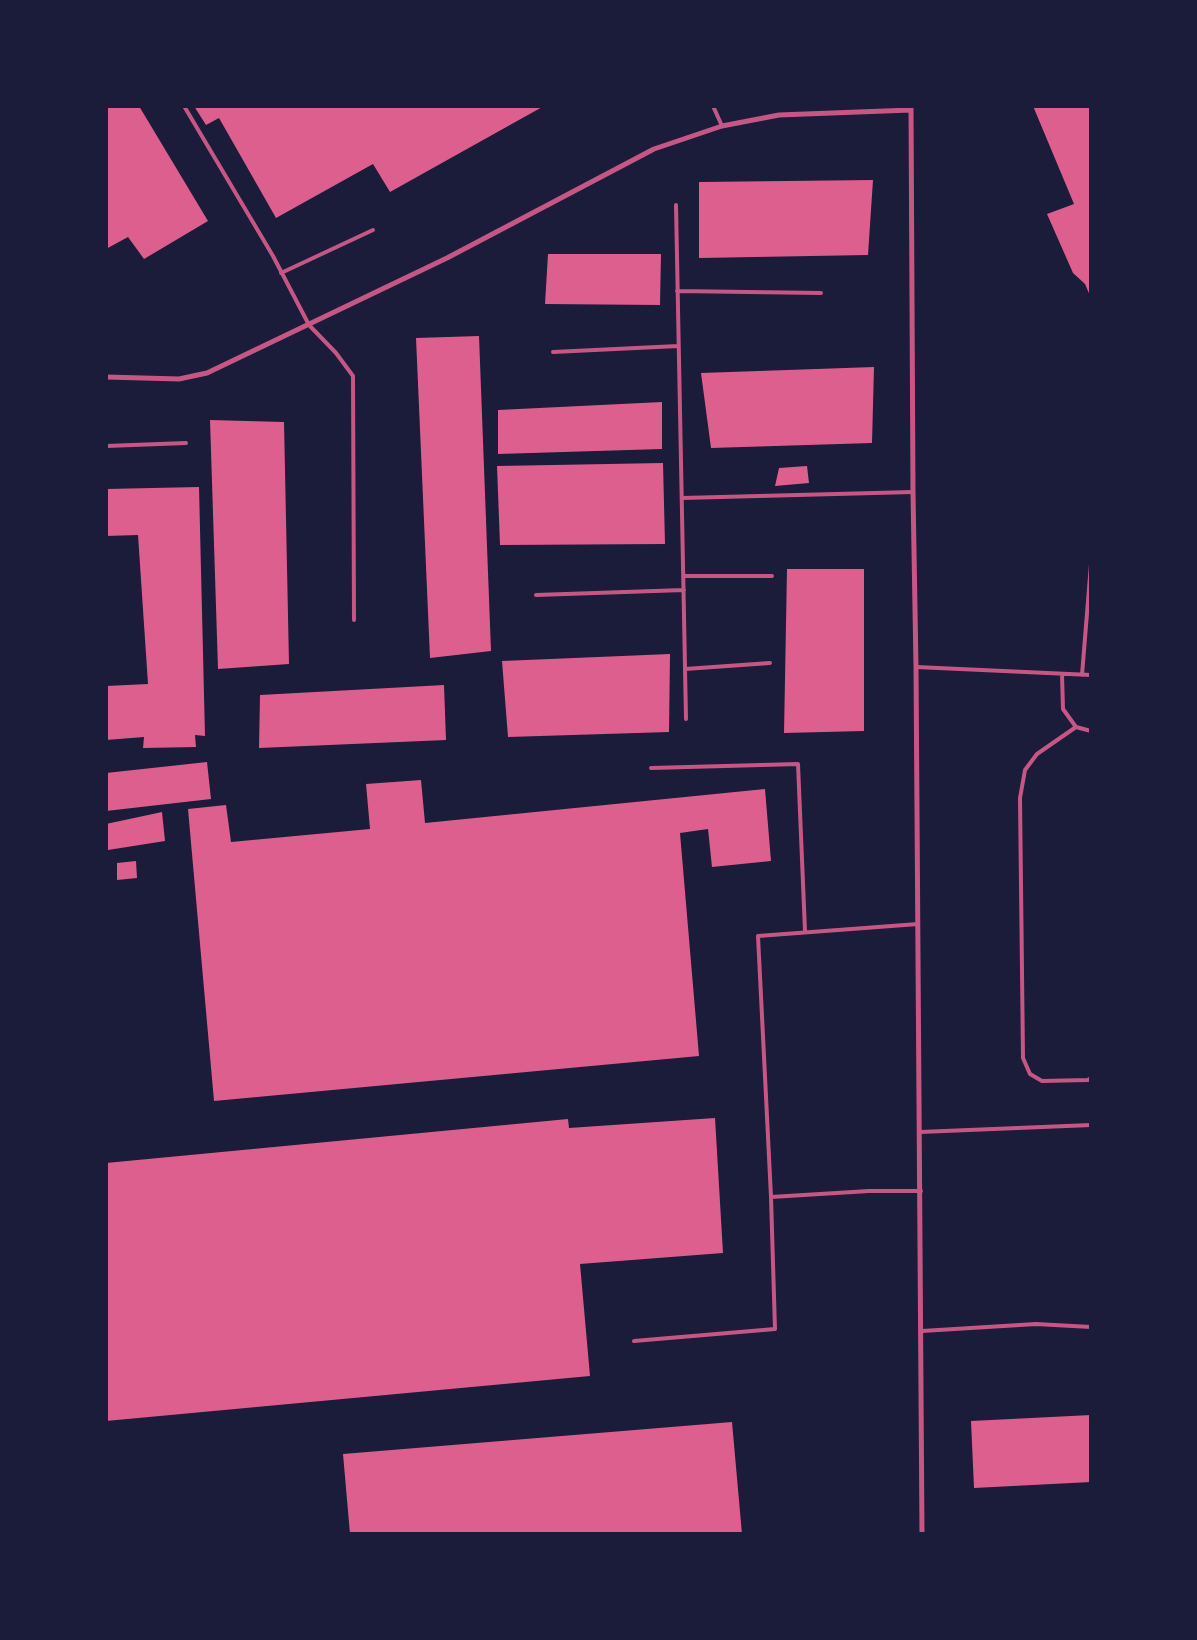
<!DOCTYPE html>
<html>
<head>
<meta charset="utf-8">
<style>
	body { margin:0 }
	#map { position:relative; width:1197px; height:1640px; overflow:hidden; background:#1b1b3a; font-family:"Sofia Sans Condensed",sans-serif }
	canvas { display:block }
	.frame { position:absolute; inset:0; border:108px solid #1b1b3a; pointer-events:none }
</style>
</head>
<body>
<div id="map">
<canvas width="1197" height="1640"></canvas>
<div class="frame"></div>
</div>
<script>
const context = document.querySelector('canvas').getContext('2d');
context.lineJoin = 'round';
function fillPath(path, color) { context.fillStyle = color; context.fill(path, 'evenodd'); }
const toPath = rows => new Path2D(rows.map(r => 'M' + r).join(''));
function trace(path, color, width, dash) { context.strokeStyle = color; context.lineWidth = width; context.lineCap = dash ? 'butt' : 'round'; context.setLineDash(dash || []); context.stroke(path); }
fillPath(toPath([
	[106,106,139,106,208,221,144,259,128,237,106,249],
	[194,106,544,106,390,192,373,164,276,218,219,118,206,125],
	[1033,106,1091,106,1091,298,1085,284,1073,273,1047,214,1074,204],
	[873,180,868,255,699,258,699,182],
	[548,254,661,254,660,305,545,304],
	[479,336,491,651,430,658,416,338],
	[874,367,872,443,711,448,701,373],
	[662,402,662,449,498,454,498,410],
	[210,420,284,422,289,664,218,669],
	[663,463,665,544,500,545,497,466],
	[807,466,809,483,775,486,779,468],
	[199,487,205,736,195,735,196,747,143,748,144,737,106,740,106,686,148,684,138,535,106,536,106,489],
	[787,569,864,569,864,731,784,733],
	[670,654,669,732,508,737,502,661],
	[444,685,446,740,259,748,260,695],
	[207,762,211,799,106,811,106,773],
	[421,780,425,823,765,789,771,861,712,867,708,829,680,833,699,1056,214,1101,188,809,226,805,231,842,370,829,366,784],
	[162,812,165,841,108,850,106,824],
	[136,861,137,878,117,880,117,863],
	[715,1118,723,1253,580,1264,590,1376,106,1421,106,1163,568,1119,569,1128],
	[1091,1415,1091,1482,974,1488,971,1421],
	[732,1422,742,1534,350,1534,343,1454]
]), '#dd5f8e');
trace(toPath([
	[184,106,273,256,309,325,336,353,353,376,354,620],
	[713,106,722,126],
	[676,205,686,719],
	[281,273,373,230],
	[677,291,821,293],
	[553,352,678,346],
	[106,446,186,443],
	[682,498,913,492],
	[683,576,772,576],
	[536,595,684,590],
	[916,667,1091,675],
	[685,669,770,663],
	[1062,674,1063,709,1076,727,1091,731],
	[1082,675,1091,564],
	[1076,727,1037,754,1025,770,1020,798,1023,1058,1030,1074,1042,1081,1088,1080,1091,1078],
	[651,768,798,764,805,931],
	[920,1132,1091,1125],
	[771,1197,758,936,918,924],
	[922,1331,1036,1324,1091,1327],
	[634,1341,775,1329,771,1197,869,1191,921,1191]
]), '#c65784', 4);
trace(toPath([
	[911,106,913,492,916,667,922,1534],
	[106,377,179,379,207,373,447,258,654,149,722,126,779,115,911,110]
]), '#c65784', 5);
</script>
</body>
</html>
